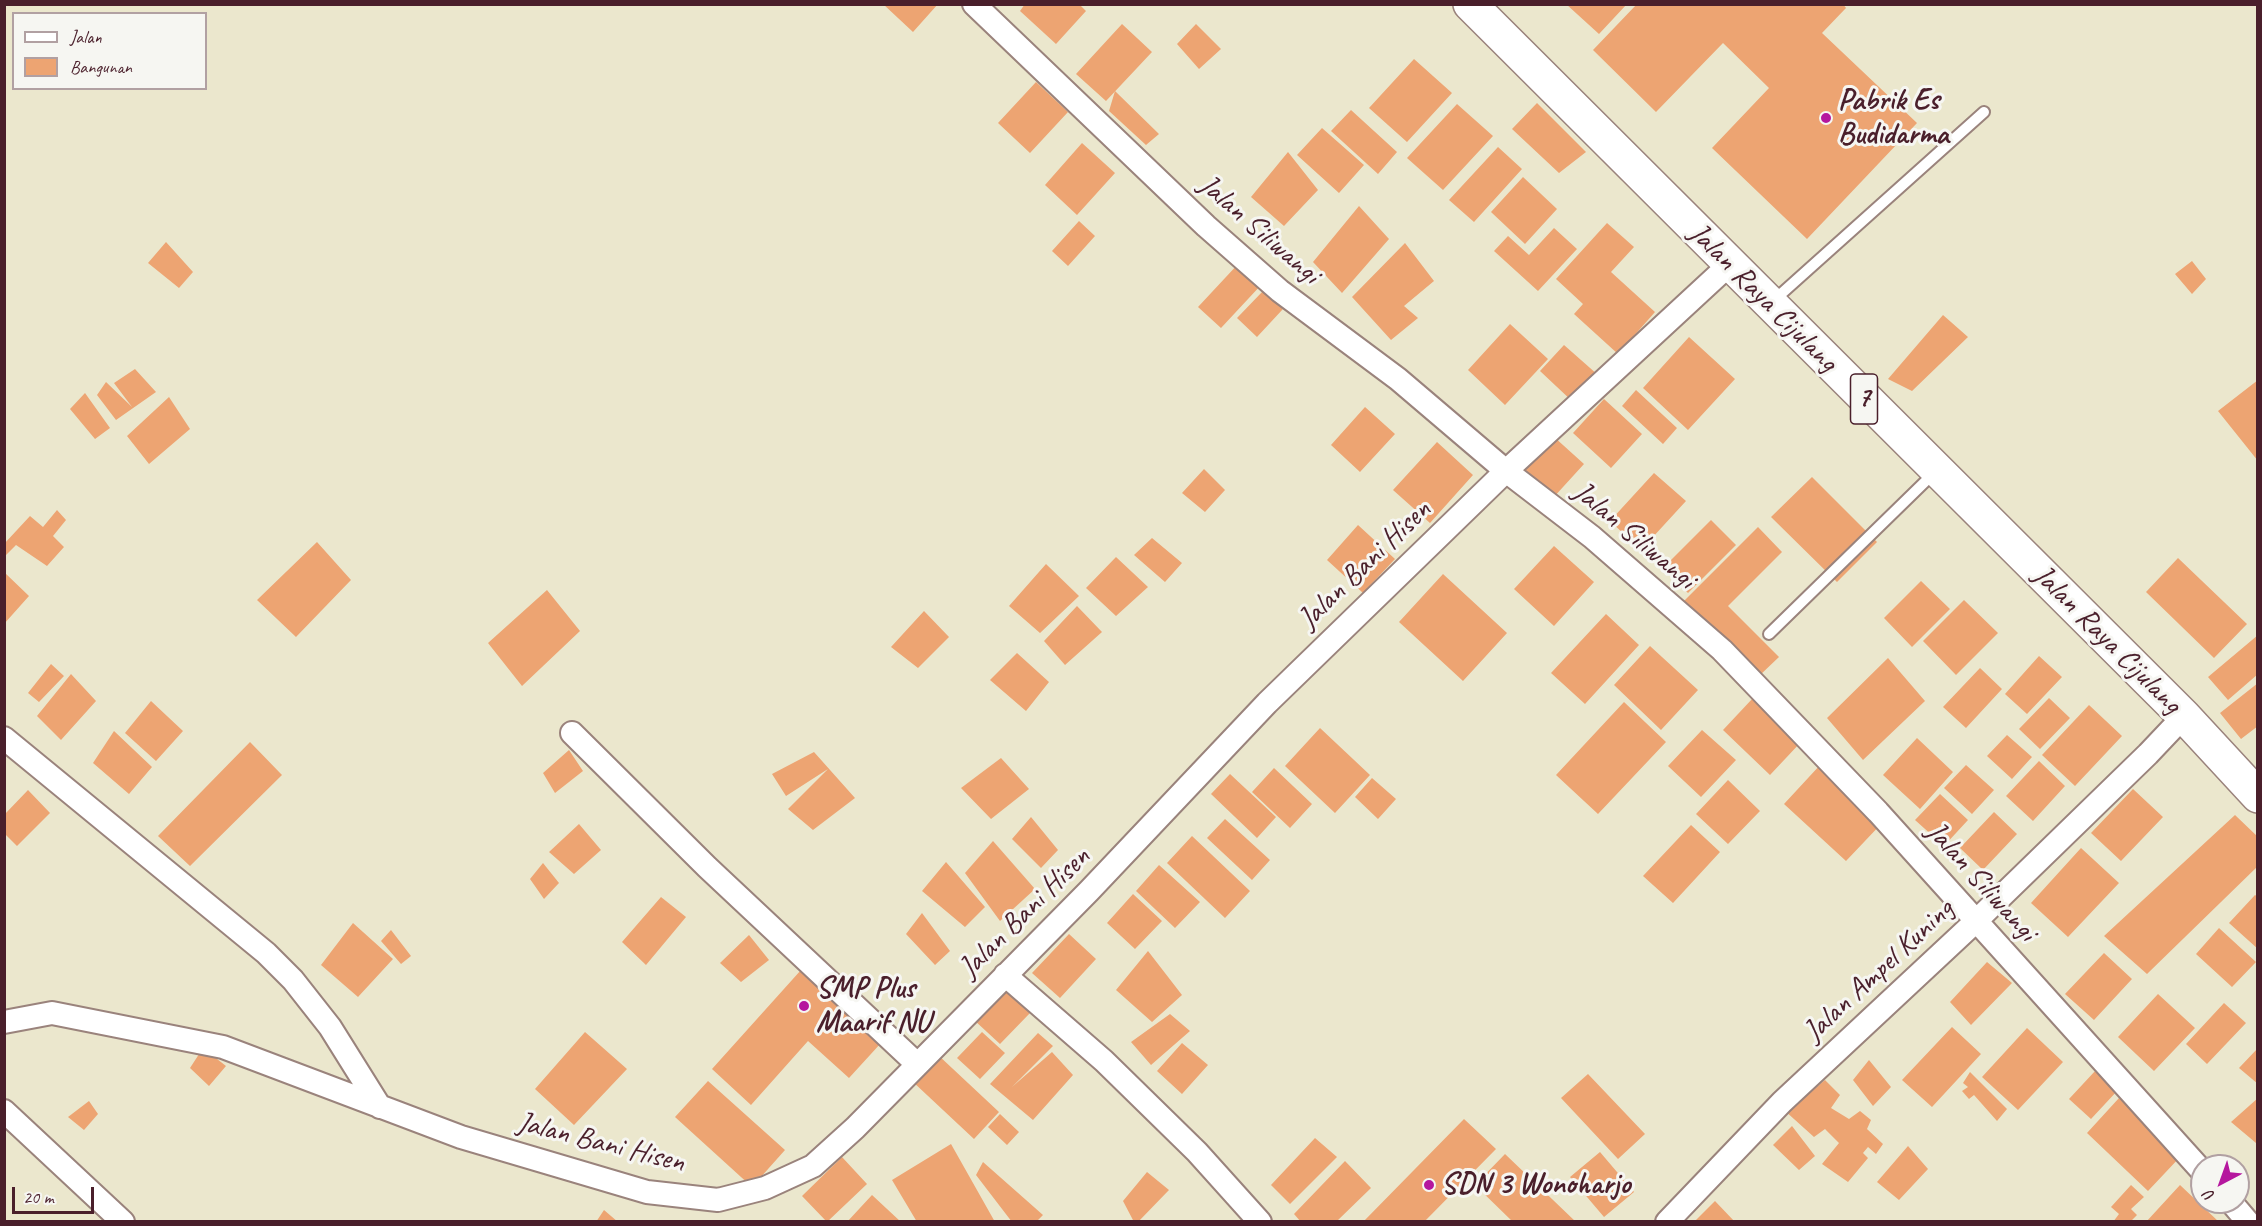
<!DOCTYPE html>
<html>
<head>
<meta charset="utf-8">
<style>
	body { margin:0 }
	#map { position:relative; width:2262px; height:1226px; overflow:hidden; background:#ebe7cd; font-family:Caveat,sans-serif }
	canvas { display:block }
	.frame { position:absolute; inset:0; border:6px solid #4a1f2b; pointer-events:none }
	.legend { position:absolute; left:12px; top:12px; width:195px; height:78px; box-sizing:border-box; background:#f6f6f2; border:2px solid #b1a0a2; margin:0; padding:8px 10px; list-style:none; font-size:18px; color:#4a1f2b }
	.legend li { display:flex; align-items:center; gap:12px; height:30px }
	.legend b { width:30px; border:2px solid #b1a0a2 }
	.north { position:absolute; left:2190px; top:1154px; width:60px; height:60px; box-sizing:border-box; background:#f6f6f2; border:2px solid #b1a0a2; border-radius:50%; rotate:221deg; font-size:16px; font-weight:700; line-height:24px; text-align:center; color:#4a1f2b }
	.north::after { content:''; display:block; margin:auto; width:21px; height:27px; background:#b5179e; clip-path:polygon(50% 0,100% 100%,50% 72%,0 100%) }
	.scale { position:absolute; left:12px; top:1187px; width:82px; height:27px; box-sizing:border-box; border:3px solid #4a1f2b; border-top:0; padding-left:8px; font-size:18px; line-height:21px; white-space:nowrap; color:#4a1f2b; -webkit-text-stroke:4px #f6f6f2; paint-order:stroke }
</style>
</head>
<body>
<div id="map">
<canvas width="2262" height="1226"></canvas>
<div class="frame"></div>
<ul class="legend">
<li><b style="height:8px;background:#fff"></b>Jalan</li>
<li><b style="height:16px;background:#eda472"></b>Bangunan</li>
</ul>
<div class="north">U</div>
<div class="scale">20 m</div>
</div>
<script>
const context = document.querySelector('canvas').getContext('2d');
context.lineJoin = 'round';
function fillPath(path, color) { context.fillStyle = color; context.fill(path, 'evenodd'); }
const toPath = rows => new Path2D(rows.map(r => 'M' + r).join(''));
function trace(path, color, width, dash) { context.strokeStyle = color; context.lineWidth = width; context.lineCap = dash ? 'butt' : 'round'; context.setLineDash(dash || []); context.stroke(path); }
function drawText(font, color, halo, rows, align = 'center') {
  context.font = font + ' Caveat,sans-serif'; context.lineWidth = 6; context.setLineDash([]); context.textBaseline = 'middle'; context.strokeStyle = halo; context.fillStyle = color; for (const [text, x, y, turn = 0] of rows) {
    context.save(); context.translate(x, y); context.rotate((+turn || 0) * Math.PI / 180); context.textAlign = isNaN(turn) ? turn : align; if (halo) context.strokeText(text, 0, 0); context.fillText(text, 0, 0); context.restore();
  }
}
fillPath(toPath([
	[883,4,938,4,913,32],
	[1025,4,1079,4,1086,11,1056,44,1020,11],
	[1566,4,1627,4,1599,34],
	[1637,4,1843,4,1846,8,1822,33,1917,123,1807,239,1712,148,1769,88,1723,43,1656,112,1593,50],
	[1122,24,1152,52,1106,101,1076,74],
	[1196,24,1221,49,1199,69,1177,44],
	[1414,59,1452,93,1407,142,1369,108],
	[1036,82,1068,112,1030,153,998,123],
	[1115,91,1159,134,1146,145,1109,111],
	[1537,103,1586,152,1559,173,1512,129],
	[1457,104,1493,136,1443,190,1407,158],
	[1351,110,1397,152,1378,174,1331,131],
	[1322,128,1364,165,1339,193,1297,155],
	[1082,143,1115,173,1077,215,1045,185],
	[1498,147,1522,169,1474,222,1449,200],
	[1288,152,1318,190,1284,226,1251,197],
	[1523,177,1557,209,1525,244,1491,212],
	[1359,206,1389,239,1342,293,1313,262],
	[1079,221,1095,236,1068,266,1052,251],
	[1607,223,1634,247,1611,272,1655,312,1618,354,1574,314,1583,304,1556,279],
	[1554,228,1577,249,1538,291,1494,251,1508,236,1529,255],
	[166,242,193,272,179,288,148,263],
	[1405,243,1434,281,1404,306,1418,318,1391,340,1352,297],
	[2192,261,2206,279,2192,294,2175,274],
	[1239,263,1262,284,1221,328,1198,307],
	[1263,291,1283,309,1257,337,1237,318],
	[1943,315,1968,337,1912,391,1888,379],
	[1510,324,1548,359,1505,405,1468,370],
	[1689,337,1735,379,1688,430,1643,388],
	[1564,345,1598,375,1573,402,1540,371],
	[135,369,156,392,116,420,97,395,106,382,132,407,114,383],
	[2258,380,2258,461,2218,411],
	[1636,390,1677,428,1663,444,1622,406],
	[85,393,110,428,95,439,70,409],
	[169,397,190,429,149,464,127,436],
	[1604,399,1642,434,1611,468,1573,433],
	[1365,407,1395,434,1360,472,1331,445],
	[1553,436,1584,464,1553,498,1522,470],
	[1437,442,1473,475,1430,523,1393,490],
	[1204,469,1225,490,1205,512,1182,493],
	[1654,473,1686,501,1641,550,1610,521],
	[1812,477,1877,542,1837,582,1771,517],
	[57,510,66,520,53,536,64,547,47,566,16,545,4,557,4,544,30,516,43,527],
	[1711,520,1736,545,1688,593,1663,568],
	[1358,525,1395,559,1363,593,1327,560],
	[1758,527,1782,552,1728,606,1779,657,1759,676,1684,601],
	[1152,538,1182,563,1165,582,1134,555],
	[317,542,351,580,296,637,257,600],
	[1554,546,1594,582,1554,626,1514,589],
	[1116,557,1148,587,1116,616,1086,588],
	[2178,558,2247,624,2214,658,2146,592],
	[1046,564,1079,596,1040,633,1009,606],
	[4,572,29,596,4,624],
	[1443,574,1507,633,1463,681,1399,622],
	[1921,581,1950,609,1912,647,1884,618],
	[547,590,580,631,522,686,488,643],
	[1964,600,1998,633,1956,675,1923,641],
	[1077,606,1102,632,1065,665,1044,641],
	[924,611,949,637,918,668,891,647],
	[1606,614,1639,645,1585,704,1551,673],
	[2258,635,2258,674,2228,700,2208,677],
	[1650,646,1698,690,1661,730,1614,685],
	[1017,653,1049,682,1026,711,990,680],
	[2039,656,2062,677,2027,714,2005,694],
	[1888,658,1925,701,1863,760,1827,718],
	[51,664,64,676,39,702,28,693],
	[1980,668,2002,689,1966,728,1943,707],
	[71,674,96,701,61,740,37,716],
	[2258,683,2258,726,2241,739,2220,713],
	[1753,698,1801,742,1770,775,1723,730],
	[2049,698,2070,718,2040,749,2019,729],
	[151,701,183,731,156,761,125,733],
	[1624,702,1666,742,1598,814,1556,775],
	[2089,705,2122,736,2075,786,2042,755],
	[1320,728,1370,775,1335,813,1285,766],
	[1702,730,1736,760,1701,797,1668,766],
	[114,731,152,767,129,794,93,763],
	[2007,735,2032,757,2012,779,1987,756],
	[1917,738,1953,772,1920,809,1883,775],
	[250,742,282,775,190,866,158,836],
	[569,750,583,771,555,793,543,773],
	[814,752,855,798,813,830,788,809,828,769,786,796,772,774],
	[1001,758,1029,789,991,819,961,788],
	[2039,761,2065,786,2033,821,2006,796],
	[1821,764,1883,822,1846,861,1784,804],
	[1966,765,1994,790,1972,814,1944,788],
	[1274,768,1312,804,1290,828,1252,792],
	[1230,774,1276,817,1257,838,1211,794],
	[1372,778,1396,799,1378,819,1355,797],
	[1728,780,1760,811,1728,844,1696,814],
	[2133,789,2163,817,2121,861,2091,833],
	[28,790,50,813,17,846,5,834,5,814],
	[1940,794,1968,820,1944,846,1915,820],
	[1994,812,2017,834,1983,870,1960,848],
	[2235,815,2258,837,2258,866,2147,974,2104,936],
	[1031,817,1058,850,1041,868,1012,839],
	[1225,819,1270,860,1252,880,1207,838],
	[579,824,601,850,574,874,549,852],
	[1691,825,1720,852,1673,903,1643,876],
	[1192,836,1250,891,1225,918,1167,863],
	[993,841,1035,889,1000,921,965,873],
	[2081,848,2119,883,2068,937,2031,903],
	[946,862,985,907,965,927,922,891],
	[543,863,559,883,544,899,530,879],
	[1159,865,1200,902,1175,928,1136,891],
	[1133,894,1162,921,1135,949,1107,923],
	[2255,895,2258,897,2258,949,2229,923],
	[661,897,686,917,646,965,622,942],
	[922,913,950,951,935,965,906,934],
	[353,923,393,959,358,997,321,965],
	[2219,928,2256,962,2232,987,2196,954],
	[391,930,411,956,401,964,381,941],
	[1069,934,1096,959,1060,998,1032,973],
	[749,935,769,960,741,982,720,963],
	[1148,951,1182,995,1152,1022,1116,990],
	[2104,953,2132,979,2094,1020,2065,994],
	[1987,962,2012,983,1971,1025,1950,1002],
	[801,970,881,1043,849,1078,808,1041,751,1105,712,1069],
	[1004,989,1030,1013,1000,1044,974,1020],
	[2158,994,2195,1028,2154,1071,2118,1037],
	[2224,1003,2246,1023,2207,1064,2186,1044],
	[1170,1014,1190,1031,1151,1065,1131,1042],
	[1952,1027,1981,1054,1932,1107,1902,1080],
	[2027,1028,2063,1062,2018,1110,1982,1077],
	[585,1032,627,1069,574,1125,535,1089],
	[982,1032,1005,1053,980,1079,957,1058],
	[1038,1033,1053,1046,1012,1087,1052,1052,1073,1075,1033,1120,990,1084],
	[1182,1043,1208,1065,1182,1094,1157,1071],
	[203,1048,226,1066,209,1086,190,1068],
	[2258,1048,2258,1084,2239,1068],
	[937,1054,999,1112,974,1139,912,1081],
	[1869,1060,1891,1087,1873,1106,1853,1080],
	[2096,1070,2118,1090,2091,1119,2069,1099],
	[1970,1072,2007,1109,1997,1121,1974,1095,1969,1099,1962,1091,1968,1087,1963,1083],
	[1588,1074,1645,1134,1618,1159,1561,1098],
	[1825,1080,1840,1095,1831,1108,1849,1119,1860,1111,1871,1120,1867,1129,1883,1144,1876,1154,1868,1147,1863,1153,1868,1158,1848,1182,1822,1164,1839,1143,1825,1129,1814,1137,1784,1110,1807,1084,1813,1090],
	[708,1081,785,1150,752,1187,675,1117],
	[2119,1098,2181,1156,2148,1191,2087,1133],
	[2258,1098,2258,1142,2256,1143,2231,1122],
	[89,1101,98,1114,84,1130,68,1117],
	[1000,1114,1019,1132,1007,1145,988,1127],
	[1464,1119,1496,1149,1424,1222,1363,1222],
	[1792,1126,1815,1156,1799,1170,1773,1145],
	[1315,1138,1337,1157,1290,1204,1271,1185],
	[951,1144,995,1222,917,1222,892,1180],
	[1908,1146,1928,1169,1899,1200,1877,1182],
	[1600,1152,1634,1192,1604,1217,1570,1177],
	[1505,1154,1576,1222,1513,1222,1475,1185],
	[842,1157,867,1184,827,1222,802,1196],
	[1345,1161,1371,1188,1336,1222,1301,1222,1294,1214],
	[983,1162,1043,1215,1036,1222,1012,1222,976,1175],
	[1147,1172,1169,1190,1138,1222,1134,1222,1123,1201],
	[2131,1185,2144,1197,2131,1209,2137,1215,2130,1222,2113,1222,2119,1214,2111,1207],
	[2180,1185,2219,1222,2146,1222],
	[872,1195,901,1222,847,1222],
	[1715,1201,1735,1222,1694,1222],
	[604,1210,618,1222,596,1222]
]), '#eda472');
const service = toPath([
	[1772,302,1984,112],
	[1769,634,1934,473]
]);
const minor = toPath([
	[974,4,1206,226,1280,291,1398,379,1506,471,1592,537,1722,650,1878,812,2202,1171],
	[572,733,707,867,917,1064],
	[4,738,266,953,293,980,330,1027,380,1107],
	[1005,975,1104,1061,1197,1152,1260,1222],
	[4,1022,52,1013,223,1047,461,1137,647,1192,718,1200,765,1188,813,1166,855,1128,1089,891,1267,703,1506,471,1730,264],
	[4,1111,123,1222],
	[2231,1202,2248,1222],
	[1667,1222,1782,1102,1975,922,2148,754,2184,716]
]);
const trunk = toPath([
	[1470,4,2184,716,2258,796]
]);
trace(service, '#9a837c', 14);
trace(minor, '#9a837c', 26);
trace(trunk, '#9a837c', 36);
trace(service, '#fff', 10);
trace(minor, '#fff', 22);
trace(trunk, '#fff', 33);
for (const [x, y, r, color] of [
	[1826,118,6,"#b5179e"],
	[804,1006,6,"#b5179e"],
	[1429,1185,6,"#b5179e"]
]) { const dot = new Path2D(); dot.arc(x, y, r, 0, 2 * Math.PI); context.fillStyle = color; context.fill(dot); trace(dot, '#f6f6f2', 2); }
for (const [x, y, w] of [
	[1864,399,27]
]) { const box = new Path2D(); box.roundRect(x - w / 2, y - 25, w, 50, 4.5); context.fillStyle = '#f6f6f2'; context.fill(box); trace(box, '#4a1f2b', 1.5); }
drawText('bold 28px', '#4a1f2b', null, [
	["7",1864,399]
]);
drawText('bold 30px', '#4a1f2b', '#f6f6f2', [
	["Pabrik Es",1838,101],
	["Budidarma",1838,135],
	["SMP Plus",816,989],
	["Maarif NU",816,1023],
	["SDN 3 Wonoharjo",1441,1185]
], 'left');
drawText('30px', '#4a1f2b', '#f6f6f2', [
	["Jalan Siliwangi",1259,230,41],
	["Jalan Raya Cijulang",1763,298,45],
	["Jalan Siliwangi",1634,536,40],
	["Jalan Bani Hisen",1365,565,-44],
	["Jalan Raya Cijulang",2107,640,45],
	["Jalan Siliwangi",1981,882,48],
	["Jalan Bani Hisen",1025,913,-45],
	["Jalan Ampel Kuning",1879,971,-43],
	["Jalan Bani Hisen",601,1143,14]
]);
</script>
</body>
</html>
